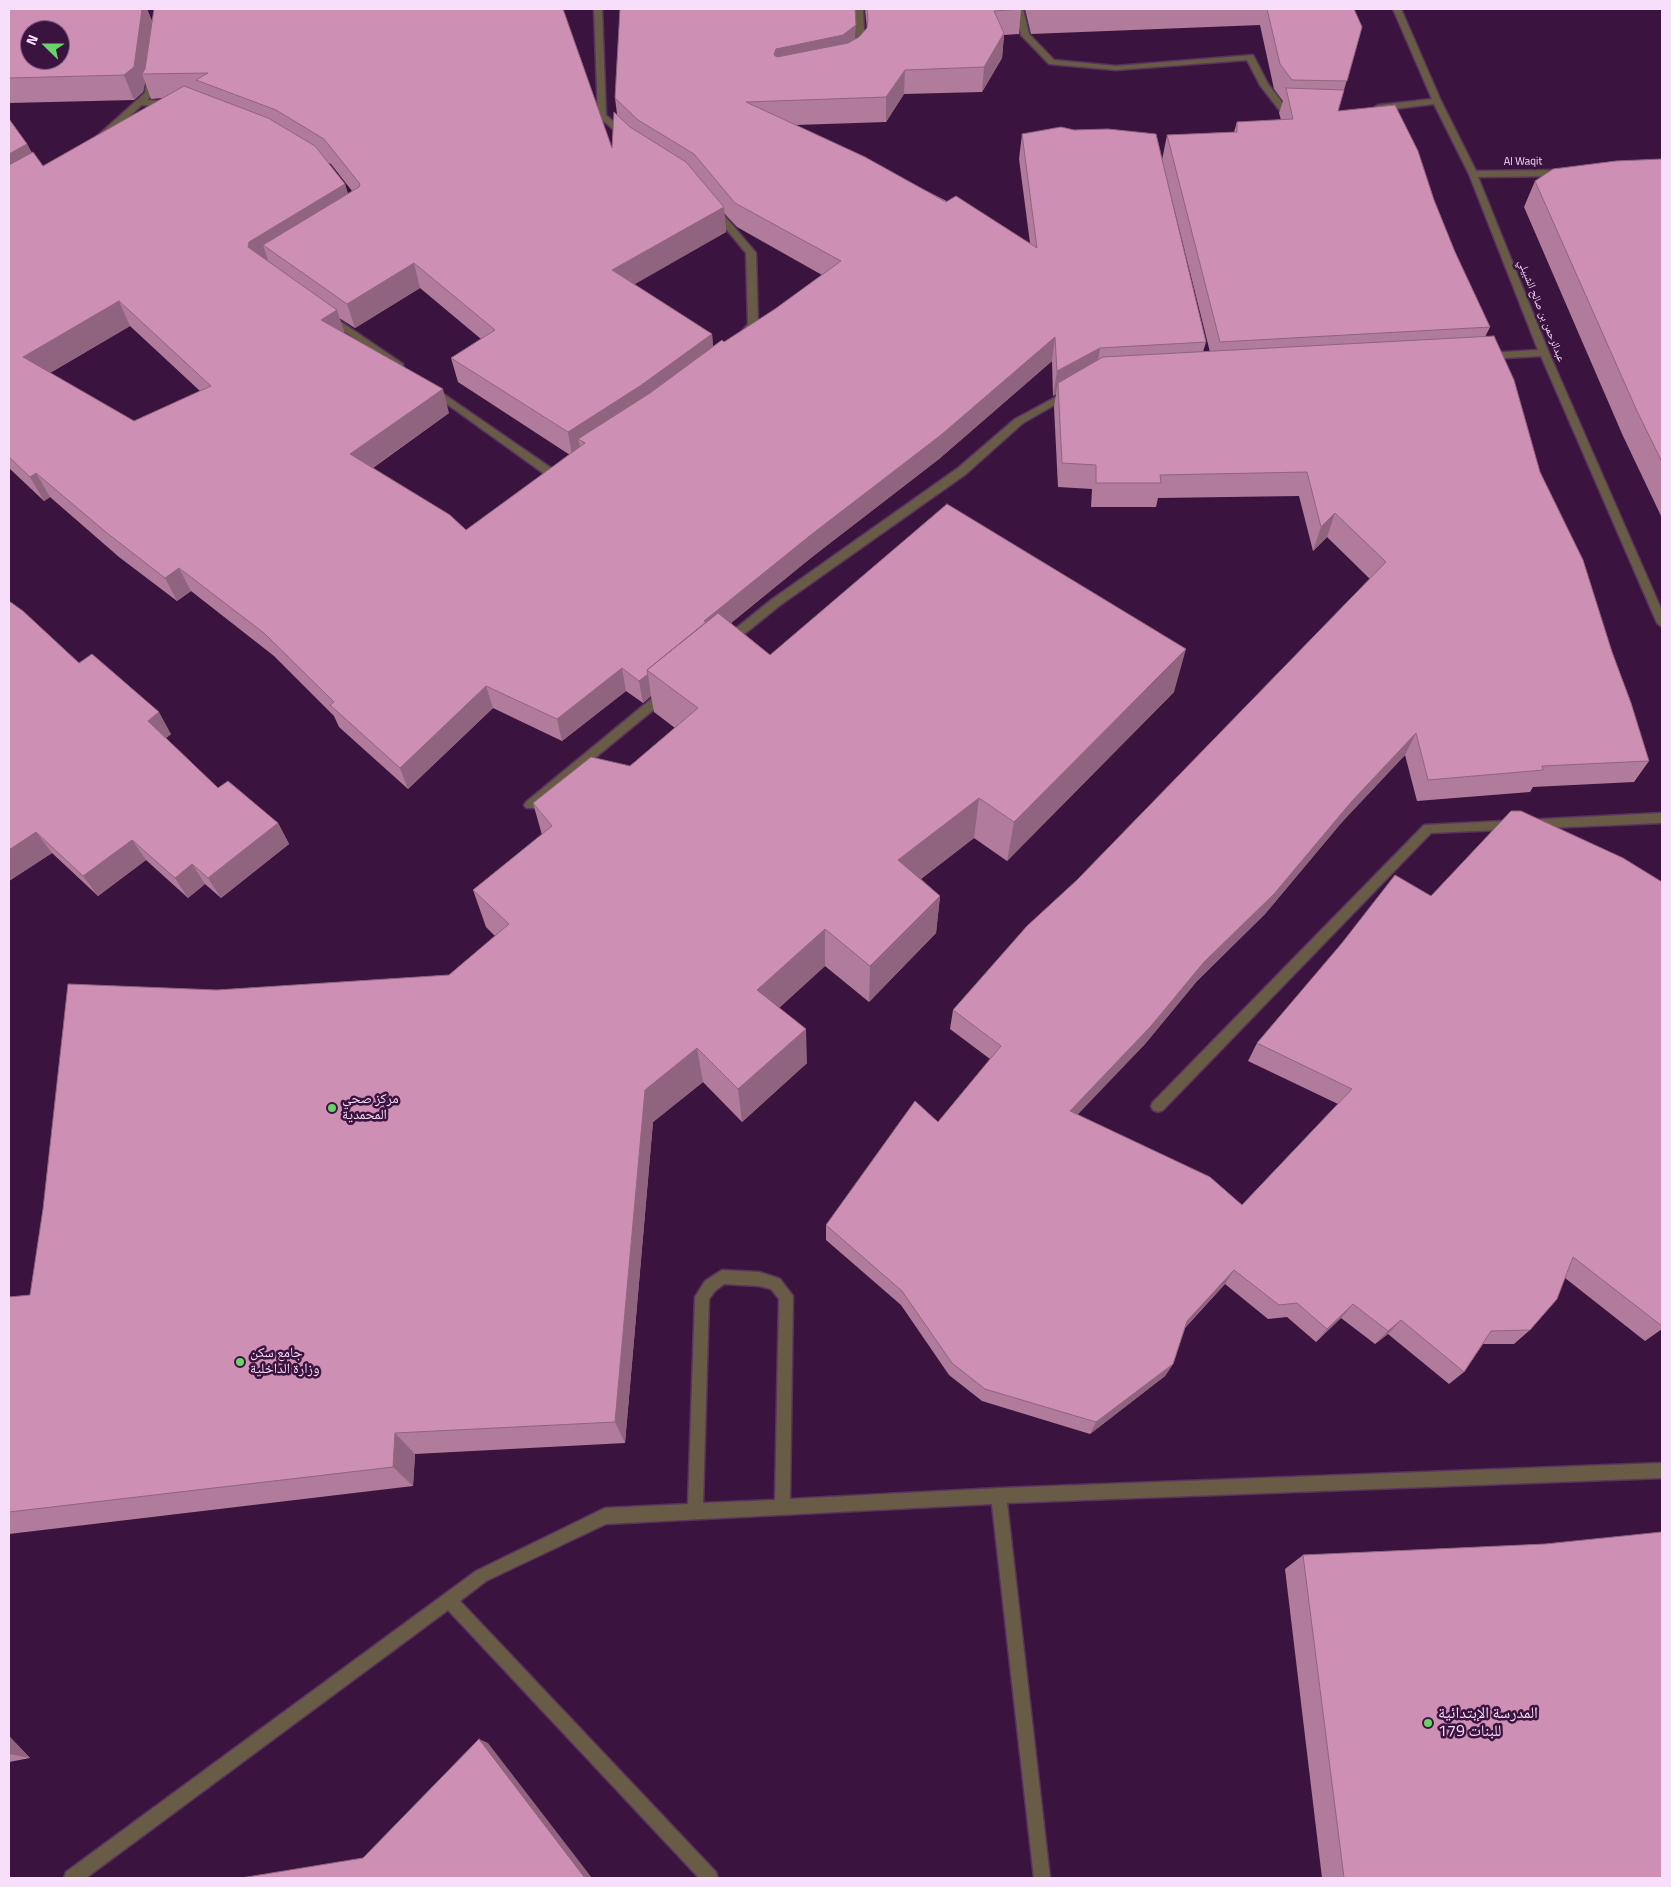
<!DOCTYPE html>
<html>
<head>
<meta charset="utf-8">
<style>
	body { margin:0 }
	#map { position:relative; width:1671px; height:1887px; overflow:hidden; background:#3b133f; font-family:"Titillium Web",sans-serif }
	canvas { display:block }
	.frame { position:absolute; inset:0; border:10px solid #f7defa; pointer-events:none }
	.north { position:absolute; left:20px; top:20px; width:50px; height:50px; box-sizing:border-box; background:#3b133f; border:1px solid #86648a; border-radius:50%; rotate:292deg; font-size:14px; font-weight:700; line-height:20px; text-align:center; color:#f7defa }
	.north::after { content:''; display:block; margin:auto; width:18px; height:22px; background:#66d466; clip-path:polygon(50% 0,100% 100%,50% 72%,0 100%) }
</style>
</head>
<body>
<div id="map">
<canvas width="1671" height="1887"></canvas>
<div class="frame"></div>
<div class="north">N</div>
</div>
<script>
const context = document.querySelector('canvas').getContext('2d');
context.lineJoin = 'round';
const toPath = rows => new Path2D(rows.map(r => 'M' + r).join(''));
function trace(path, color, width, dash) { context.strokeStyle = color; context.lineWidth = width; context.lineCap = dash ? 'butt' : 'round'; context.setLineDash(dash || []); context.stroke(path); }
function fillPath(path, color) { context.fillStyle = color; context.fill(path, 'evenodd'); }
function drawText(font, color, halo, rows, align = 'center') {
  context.font = font + ' "Titillium Web","Noto Naskh Arabic",sans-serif'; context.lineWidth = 5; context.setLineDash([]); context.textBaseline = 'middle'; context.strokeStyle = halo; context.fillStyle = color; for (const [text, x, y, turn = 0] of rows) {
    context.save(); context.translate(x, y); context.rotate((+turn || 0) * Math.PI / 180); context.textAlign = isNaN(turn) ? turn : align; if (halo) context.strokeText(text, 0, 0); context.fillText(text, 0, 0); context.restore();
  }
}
const minor = toPath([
	[594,9,602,9,606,115,627,134,627,138,624,139,598,116,594,9],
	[855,9,863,9,865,52,861,54,857,52,855,9],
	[1015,9,1023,9,1029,34,1054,60,1116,66,1253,55,1268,84,1285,106,1296,106,1300,109,1296,112,1280,111,1260,85,1247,60,1116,70,1049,64,1021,35,1015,9],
	[1393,9,1401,9,1441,101,1476,171,1563,170,1567,173,1563,176,1478,177,1549,353,1662,611,1662,627,1657,623,1541,356,1487,359,1482,356,1487,353,1538,350,1469,174,1434,104,1378,111,1374,108,1378,105,1432,99,1393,9],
	[151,73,155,76,153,94,147,100,172,102,176,105,175,107,142,105,102,141,96,141,96,137,145,93,147,76,151,73],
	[715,207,718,208,756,253,758,325,747,337,744,338,739,335,748,324,746,253,712,212,712,208,715,207],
	[328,313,403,364,403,368,397,368,325,318,323,316,328,313],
	[432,386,554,470,562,466,566,467,567,470,566,473,558,478,550,478,429,391,427,389,432,386],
	[1069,390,1072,391,1072,395,1023,423,966,474,779,606,732,644,724,644,722,641,724,638,771,600,958,468,1015,419,1069,390],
	[665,690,669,691,671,694,669,697,534,808,526,808,524,805,526,802,661,691,665,690],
	[1662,813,1662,823,1431,833,1163,1110,1158,1112,1153,1110,1151,1106,1153,1102,1424,825,1662,813],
	[722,1270,759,1272,775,1277,780,1279,793,1296,790,1499,999,1488,1662,1463,1662,1478,1007,1503,1050,1878,1034,1878,992,1504,606,1524,486,1581,460,1601,716,1872,718,1878,699,1878,448,1610,86,1878,64,1878,66,1872,476,1571,605,1508,688,1504,695,1297,705,1281,722,1270],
	[724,1284,759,1286,771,1289,779,1299,775,1500,703,1503,709,1299,715,1291,724,1284]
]);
trace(minor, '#59335d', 3);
fillPath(minor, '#685c46');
fillPath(toPath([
	[9,9,147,9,152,21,612,148,617,114,615,98,855,39,859,37,867,29,865,9,1021,9,1019,34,1004,35,1002,58,982,92,904,94,886,122,796,125,1030,243,1019,159,1022,134,1206,342,1203,352,1210,352,1162,160,1167,135,1234,132,1237,122,1281,120,1279,113,1283,101,1274,89,1260,25,1031,34,1025,9,1354,9,1362,27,1338,111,1434,200,1455,252,1490,327,1485,337,1612,652,1649,761,1634,782,1533,787,1530,792,1417,801,1405,755,1342,822,1265,914,1197,981,1145,1044,1077,1114,1242,1205,1338,1104,1248,1061,1257,1043,1431,896,1662,882,1662,1329,1645,1341,1565,1278,1530,1330,1514,1344,1483,1344,1464,1372,1449,1384,1388,1334,1375,1344,1341,1318,1316,1342,1287,1317,1268,1319,1225,1284,1185,1328,1173,1364,1165,1376,1090,1434,982,1401,949,1375,901,1305,826,1240,826,1225,938,1122,990,1059,950,1029,953,1010,1077,880,1370,579,1327,537,1313,551,1299,496,1158,498,1156,507,1091,507,1092,489,1058,487,1054,407,1056,394,1053,396,1052,361,939,459,812,557,731,623,770,655,1174,692,1007,861,974,838,921,879,940,896,936,933,869,1002,825,966,779,1008,807,1063,742,1122,703,1082,653,1122,625,1443,415,1454,413,1486,9,1534,9,1535,9,1297,30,1295,217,990,449,975,495,936,486,927,473,890,542,835,533,803,630,766,675,728,654,712,651,696,643,703,626,691,562,741,493,708,408,789,339,727,334,716,274,656,191,591,177,601,119,557,50,497,44,501,9,468,9,119,27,144,32,153,43,166,163,98,151,99,145,82,143,92,134,100,9,103],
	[328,163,331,164,352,191,348,194,345,184],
	[724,213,737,227,822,275,775,309,724,342,713,347,712,334,634,284,726,232],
	[420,288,481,339,451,358,458,382,570,455,466,530,373,468,449,413,344,333,339,318,355,328],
	[130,326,200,391,134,421,50,373],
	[1662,159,1662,518,1623,436,1524,207,1535,181],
	[79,663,171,734,166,738,218,788,278,823,289,844,221,898,205,884,188,898,146,860,98,896,52,853,9,881],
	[1545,1544,1662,1878,1322,1878,1285,1569,1303,1555],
	[9,1736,30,1758,9,1762]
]), '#b17b9b');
fillPath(toPath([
	[142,9,147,9,152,22,146,74,142,74,145,82,143,92,134,100,124,75],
	[856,25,855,50,777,74,774,55,776,49],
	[1004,33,1002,58,982,92,984,67],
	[905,70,904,94,886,122,886,97],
	[27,144,39,169,9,186,9,154],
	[345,184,352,209,263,245,268,260,258,266,248,247,249,242],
	[724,207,726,232,616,295,612,270],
	[414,263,420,288,355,328,347,304],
	[119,301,130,326,36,381,23,357],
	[337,310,345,334,321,320],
	[712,334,714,359,585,443,578,439,581,451,572,456,568,432],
	[1055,337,1052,361,939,459,812,557,710,640,704,621],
	[1100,348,1096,372,1058,383,1056,394,1053,396,1057,371],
	[443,389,449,413,358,478,350,454],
	[36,473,50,497,44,501,30,477],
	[1335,513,1327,537,1313,551,1321,527],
	[179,568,191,591,177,601,165,578],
	[1186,649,1174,692,1007,861,1014,822],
	[622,668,626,691,562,741,557,719],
	[648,674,651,696,643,703,639,681],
	[486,686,493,708,408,789,400,768],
	[159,712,171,734,161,742,148,721],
	[1416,733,1405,755,1342,822,1265,914,1197,981,1145,1044,1065,1128,1070,1111,1204,962,1352,801],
	[979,798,974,838,896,898,898,860],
	[278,823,289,844,221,898,208,878],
	[36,832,52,853,9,881,9,850],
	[132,840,146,860,98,896,83,876],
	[192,864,205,884,188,898,175,878],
	[940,896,936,933,869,1002,870,966],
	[825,929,825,966,760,1025,757,990],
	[806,1029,807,1063,742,1122,738,1089],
	[697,1048,703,1082,653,1122,625,1443,615,1422,645,1090],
	[1234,1270,1225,1284,1179,1334,1187,1321],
	[1353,1304,1341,1318,1316,1342,1327,1329],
	[1401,1320,1388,1334,1375,1344,1388,1331],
	[1173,1364,1165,1376,1090,1434,1096,1422],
	[395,1433,415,1454,413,1486,393,1467],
	[9,1736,30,1758,9,1754],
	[479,1739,488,1743,592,1878,585,1878]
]), '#90647e');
const building = toPath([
	[9,9,142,9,134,67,124,75,9,78,9,9],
	[30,30,60,30,60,60,30,60,30,30],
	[154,9,563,9,612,148,614,112,630,127,686,162,724,207,612,270,712,334,640,386,568,432,451,358,495,330,414,263,347,304,263,245,359,187,360,184,324,139,276,110,196,80,208,73,142,74,145,69,154,9],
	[620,9,855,9,856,25,843,35,776,49,774,55,777,57,848,43,859,37,867,28,868,19,867,9,1021,9,994,11,1004,33,984,67,905,70,886,97,746,102,865,157,946,202,956,196,1037,248,1022,134,1061,127,1074,130,1108,129,1156,134,1206,342,1100,348,1057,371,1055,337,941,435,812,534,704,621,706,622,647,670,648,674,639,681,622,668,557,719,486,686,400,768,330,705,334,702,264,633,179,568,165,578,107,533,36,473,30,477,9,457,9,165,33,152,43,166,184,86,268,118,315,146,345,184,249,242,248,247,337,310,321,320,443,389,350,454,450,515,466,530,585,443,578,439,650,393,722,340,724,342,775,309,841,261,735,203,694,154,638,120,615,98,620,9],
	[119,301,211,386,134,421,23,357,119,301],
	[1267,9,1354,9,1362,27,1347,81,1292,80,1280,64,1267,9],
	[1286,88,1344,90,1338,111,1395,105,1418,151,1434,200,1455,252,1490,327,1220,342,1167,135,1237,132,1237,122,1293,119,1286,88],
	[9,119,27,144,9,154,9,119],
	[1662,159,1662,462,1637,411,1535,181,1553,169,1616,161,1662,159],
	[1494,336,1514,380,1540,472,1583,560,1612,652,1631,703,1649,761,1542,766,1543,770,1428,780,1416,733,1352,801,1274,894,1204,962,1151,1026,1070,1111,1210,1177,1242,1205,1352,1089,1257,1043,1342,943,1395,875,1431,896,1511,811,1521,811,1623,858,1662,882,1662,1326,1573,1257,1557,1299,1530,1330,1491,1331,1464,1372,1401,1320,1388,1331,1353,1304,1327,1329,1297,1303,1279,1305,1234,1270,1187,1321,1173,1364,1096,1422,985,1389,952,1363,902,1291,826,1225,915,1101,938,1122,1001,1046,953,1010,1027,926,1077,880,1386,562,1335,513,1321,527,1307,472,1160,475,1161,483,1096,483,1096,465,1062,463,1058,383,1103,357,1494,336],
	[947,504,1186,649,1014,822,979,798,898,860,940,896,870,966,825,929,757,990,806,1029,738,1089,697,1048,645,1090,615,1422,395,1433,393,1467,9,1512,9,1297,30,1295,43,1209,68,984,217,990,449,975,509,924,473,890,552,826,533,803,591,757,630,766,698,708,647,670,718,613,770,655,947,504],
	[9,601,23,611,79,663,92,654,159,712,148,721,218,788,228,781,278,823,208,878,192,864,175,878,132,840,83,876,36,832,9,850,9,601],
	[1662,1532,1662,1878,1344,1878,1303,1555,1545,1544,1662,1532],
	[479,1739,585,1878,241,1878,363,1858,479,1739]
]);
fillPath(building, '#ce8fb4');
trace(building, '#90647e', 1);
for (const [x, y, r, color] of [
	[332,1108,5,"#66d466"],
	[240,1362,5,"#66d466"],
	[1428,1723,5,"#66d466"]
]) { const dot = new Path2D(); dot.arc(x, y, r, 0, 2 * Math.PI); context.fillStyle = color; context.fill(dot); trace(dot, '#3b133f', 2); }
drawText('11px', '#f7defa', '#3b133f', [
	["Al Waqit",1523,162,-1],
	["عبدالرحمن بن صالح الشبيلي",1541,311,68]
]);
drawText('14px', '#f7defa', '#3b133f', [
	["مركز صحي",342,1100],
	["المحمدية",342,1116],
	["جامع سكن",250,1354],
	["وزارة الداخلية",250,1370]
], 'left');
drawText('16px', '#f7defa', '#3b133f', [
	["المدرسة الإبتدائية",1438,1714],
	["179 للبنات",1438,1732]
], 'left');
</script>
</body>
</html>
